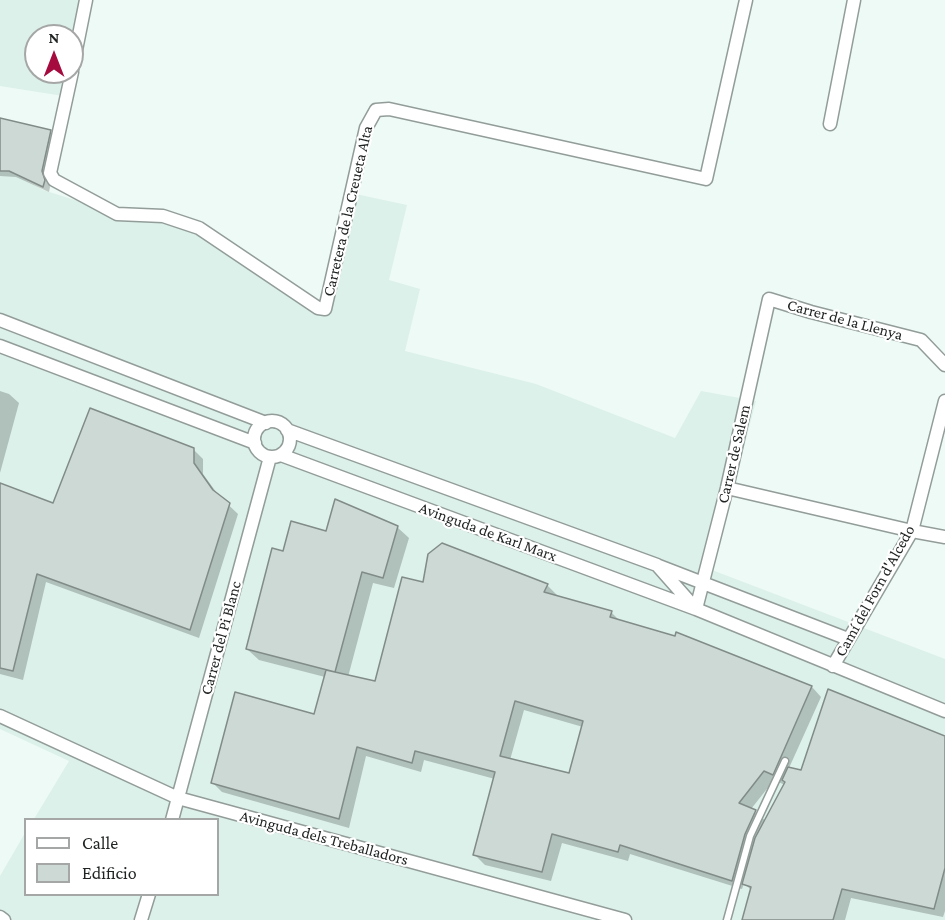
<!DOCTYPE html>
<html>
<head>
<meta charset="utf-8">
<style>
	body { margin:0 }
	#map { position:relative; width:945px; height:920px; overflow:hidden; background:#eefaf5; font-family:"Crimson Pro",serif }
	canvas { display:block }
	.legend { position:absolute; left:24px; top:818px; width:195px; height:78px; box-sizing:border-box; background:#fff; border:2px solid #a5a7a6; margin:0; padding:8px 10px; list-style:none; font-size:18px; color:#1f2321 }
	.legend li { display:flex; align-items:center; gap:12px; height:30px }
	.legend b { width:30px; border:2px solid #a5a7a6 }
	.north { position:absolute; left:24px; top:24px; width:60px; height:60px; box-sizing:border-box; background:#fff; border:2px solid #a5a7a6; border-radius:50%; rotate:0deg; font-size:16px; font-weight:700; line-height:24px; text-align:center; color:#1f2321 }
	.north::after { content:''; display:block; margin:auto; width:21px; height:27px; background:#a50b3f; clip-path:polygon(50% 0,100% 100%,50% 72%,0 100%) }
</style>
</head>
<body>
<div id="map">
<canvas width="945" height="920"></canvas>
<ul class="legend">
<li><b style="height:8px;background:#fff"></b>Calle</li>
<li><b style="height:16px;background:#cdd9d5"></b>Edificio</li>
</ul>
<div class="north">N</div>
</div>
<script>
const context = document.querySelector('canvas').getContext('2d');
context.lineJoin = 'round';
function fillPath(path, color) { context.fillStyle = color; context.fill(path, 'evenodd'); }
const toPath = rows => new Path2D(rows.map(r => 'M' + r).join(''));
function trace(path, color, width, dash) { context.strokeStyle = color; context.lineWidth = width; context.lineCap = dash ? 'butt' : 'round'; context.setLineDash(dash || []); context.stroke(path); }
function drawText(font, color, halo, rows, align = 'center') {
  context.font = font + ' "Crimson Pro",serif'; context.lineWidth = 4.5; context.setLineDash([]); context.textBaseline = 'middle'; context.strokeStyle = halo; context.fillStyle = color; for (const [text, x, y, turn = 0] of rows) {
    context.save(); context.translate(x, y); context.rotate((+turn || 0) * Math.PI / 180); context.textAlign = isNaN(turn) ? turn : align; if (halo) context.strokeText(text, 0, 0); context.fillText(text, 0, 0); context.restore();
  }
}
fillPath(toPath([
	[0,0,91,0,72,50,72,36,36,36,36,72,67,72,63,96,0,86],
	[9,171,43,190,120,214,183,222,323,308,351,193,407,205,389,280,420,289,405,351,536,384,675,438,701,391,756,401,712,570,945,659,945,920,0,920,0,876,25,833,26,894,218,894,218,820,34,819,69,761,0,729,0,172]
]), '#dcf1e9');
fillPath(toPath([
	[0,120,50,131,56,138,47,178,50,187,49,192,16,177,0,176],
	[0,391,9,394,19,403,0,473],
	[193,449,203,459,203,474,219,496,238,514,199,638,46,582,23,680,0,674,0,485,54,505],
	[397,527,409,538,394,588,373,583,348,677,376,683,424,583,547,585,557,595,556,597,611,612,621,622,676,637,677,634,812,687,821,697,789,768,801,772,945,737,945,911,943,917,851,898,845,920,744,920,752,891,744,883,742,889,630,854,628,861,562,843,551,881,485,865,475,855,495,779,424,760,421,772,366,756,349,828,222,792,212,782,315,716,325,677,259,660,247,649,284,553,327,533],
	[524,710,583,727,570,775,510,760],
	[774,780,785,785,766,821,751,809]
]), '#0003');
const building = toPath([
	[0,118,51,130,42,171,45,180,43,187,9,171,0,171,0,118],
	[90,408,194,448,194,463,213,490,230,503,190,630,37,574,13,671,0,668,0,483,53,503,90,408],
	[335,499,398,526,383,578,362,572,335,672,246,649,272,548,283,551,291,521,326,531,335,499],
	[442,543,548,584,544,592,612,611,610,617,675,636,676,632,812,686,773,775,764,771,739,803,756,810,745,834,732,881,620,845,618,852,552,834,542,872,473,855,495,772,415,751,412,763,357,747,339,819,211,783,235,692,314,714,326,670,375,681,402,577,423,582,428,554,442,543],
	[515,701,583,721,569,773,500,756,515,701],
	[828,689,945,736,945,868,934,909,842,889,833,920,742,920,751,887,742,884,755,838,785,782,782,780,788,767,801,770,828,689]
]);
fillPath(building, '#cdd9d5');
trace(building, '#818c88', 1.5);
const lane = toPath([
	[727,920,750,836,785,761]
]);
const street = toPath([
	[72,70,86,0],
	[72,72,50,173,54,180,117,214,163,216,199,228,318,308,325,309,366,128,376,110,389,109,706,179,746,0],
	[830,124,854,0],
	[0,320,266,423],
	[0,346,255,443],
	'254 439a18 18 0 1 1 36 0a18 18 0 1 1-36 0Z',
	[287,430,657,565,695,608],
	[281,455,696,609,945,711],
	[727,488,912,531,945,537],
	[659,566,848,639],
	[696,609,727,488,769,299,811,312,921,340,945,365],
	[833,666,912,531,945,401],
	[0,716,178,798,625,920],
	[172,820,270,457],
	[0,917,4,920],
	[141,920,149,894]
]);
trace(lane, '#929d99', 9);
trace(street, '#929d99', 15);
trace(lane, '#fff', 6);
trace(street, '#fff', 12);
drawText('16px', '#1f2321', '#fff', [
	["Carretera de la Creueta Alta",348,211,-77],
	["Carrer de la Llenya",845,320,15],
	["Carrer de Salem",734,454,-77],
	["Avinguda de Karl Marx",488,532,20],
	["Camí del Forn d'Alcedo",875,591,-61],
	["Carrer del Pi Blanc",221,638,-75],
	["Avinguda dels Treballadors",324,838,15]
]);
</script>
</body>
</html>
